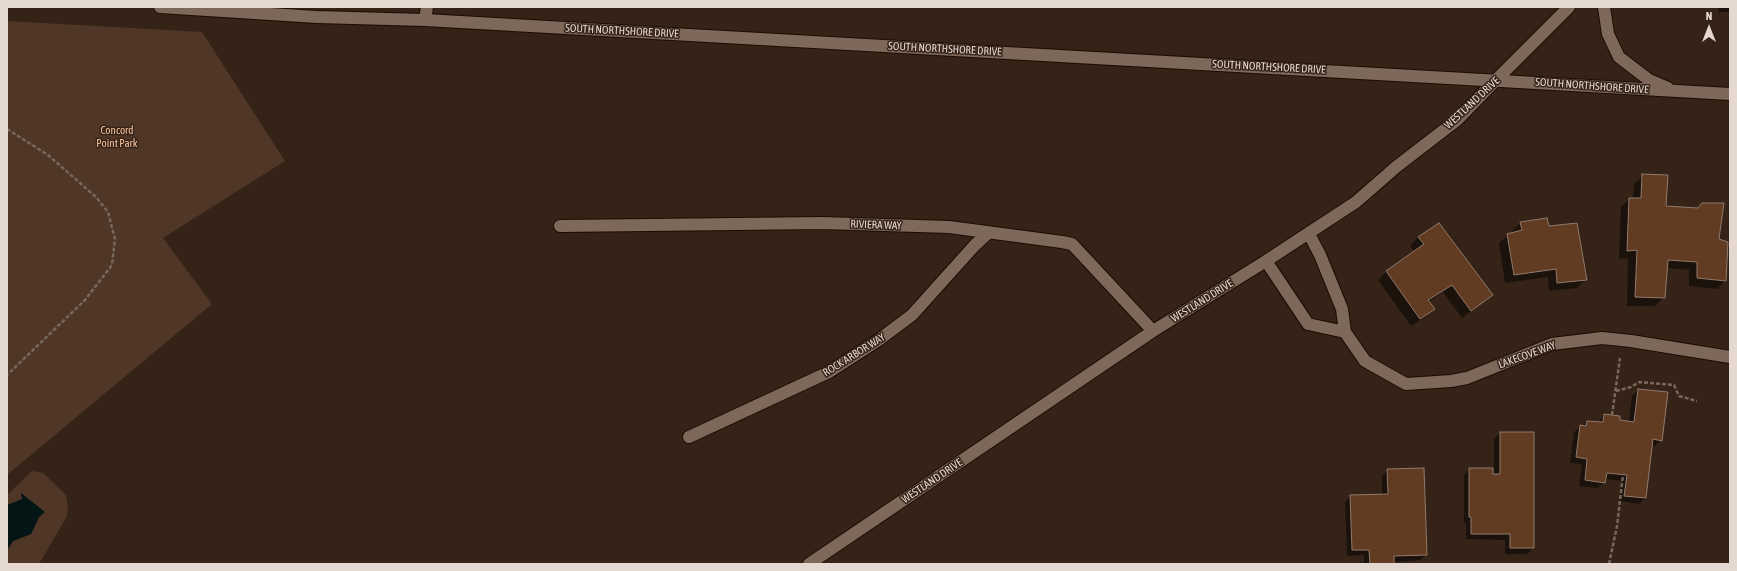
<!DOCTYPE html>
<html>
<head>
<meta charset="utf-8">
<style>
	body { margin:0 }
	#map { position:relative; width:1737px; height:571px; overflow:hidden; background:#352317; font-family:"Asap Condensed",sans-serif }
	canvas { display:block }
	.frame { position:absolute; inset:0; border:8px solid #e4d8d1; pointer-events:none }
	.north { position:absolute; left:1689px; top:8px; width:40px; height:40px; -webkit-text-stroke:3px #352317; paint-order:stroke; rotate:0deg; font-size:11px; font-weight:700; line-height:16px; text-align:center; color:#e4d8d1 }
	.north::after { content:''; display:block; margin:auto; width:14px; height:18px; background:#e4d8d1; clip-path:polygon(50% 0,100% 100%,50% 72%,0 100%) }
</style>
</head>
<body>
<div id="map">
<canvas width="1737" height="571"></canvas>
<div class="frame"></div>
<div class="north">N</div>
</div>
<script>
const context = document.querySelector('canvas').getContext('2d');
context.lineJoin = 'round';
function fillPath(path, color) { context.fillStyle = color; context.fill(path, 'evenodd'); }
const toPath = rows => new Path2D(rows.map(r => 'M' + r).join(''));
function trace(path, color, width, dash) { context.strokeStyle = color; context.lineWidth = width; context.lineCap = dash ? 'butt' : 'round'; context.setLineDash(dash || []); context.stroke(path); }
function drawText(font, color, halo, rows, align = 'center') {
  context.font = font + ' "Asap Condensed",sans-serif'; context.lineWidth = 3; context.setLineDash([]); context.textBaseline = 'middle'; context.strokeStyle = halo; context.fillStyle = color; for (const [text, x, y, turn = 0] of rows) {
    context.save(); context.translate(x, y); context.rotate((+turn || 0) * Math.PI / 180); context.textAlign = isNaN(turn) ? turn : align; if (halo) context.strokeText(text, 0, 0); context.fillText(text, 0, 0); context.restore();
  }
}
fillPath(toPath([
	[7,21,202,32,285,161,163,238,212,304,7,475],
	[32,471,43,473,66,495,68,507,67,516,39,564,7,564,7,550,13,541,31,534,39,517,22,494,22,499,20,500,7,505,7,495]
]), '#4f3626');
fillPath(toPath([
	[21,493,45,512,39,517,31,534,13,541,7,550,7,505,20,500,22,499]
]), '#031615');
fillPath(toPath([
	[1719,7,1730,7,1730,12,1718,12],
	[1643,176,1665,207,1718,240,1725,281,1717,289,1689,286,1689,270,1666,268,1664,297,1655,306,1627,306,1628,258,1619,259,1621,207,1630,199,1633,199,1634,184],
	[1520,223,1548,227,1586,279,1577,288,1549,291,1548,277,1505,283,1499,243,1508,235,1513,234,1512,231],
	[1418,237,1492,294,1462,318,1443,292,1428,302,1434,309,1425,317,1411,326,1378,280,1387,271,1415,252,1410,246],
	[1638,390,1661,440,1655,446,1651,446,1645,498,1639,504,1619,501,1622,481,1605,479,1604,482,1598,488,1579,486,1582,464,1570,463,1574,432,1587,422,1598,423,1604,415,1629,422,1632,396],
	[1500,433,1533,548,1527,554,1505,554,1505,540,1466,539,1466,523,1464,523,1464,475,1469,469,1494,475,1494,439],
	[1388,470,1426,555,1420,560,1393,562,1393,564,1364,564,1364,555,1347,556,1345,502,1351,496,1382,495,1382,476]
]), '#0007');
const building = toPath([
	[1642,174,1668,175,1666,206,1698,208,1702,203,1724,203,1719,239,1728,242,1726,281,1697,278,1697,262,1668,260,1665,298,1635,297,1637,250,1627,251,1629,198,1641,198,1642,174],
	[1547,218,1549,226,1577,223,1587,280,1557,283,1556,269,1514,275,1507,234,1522,230,1520,222,1547,218],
	[1439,223,1493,295,1471,311,1452,285,1428,300,1435,309,1420,319,1386,271,1424,244,1418,237,1439,223],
	[1638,389,1668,392,1662,441,1653,439,1646,498,1624,496,1627,475,1607,473,1605,483,1585,480,1587,459,1576,457,1580,425,1586,426,1587,421,1603,422,1604,414,1620,416,1620,420,1634,422,1638,389],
	[1500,432,1534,432,1534,548,1510,548,1510,534,1471,534,1471,517,1469,517,1469,468,1493,468,1493,474,1500,474,1500,432],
	[1424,468,1427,555,1394,556,1394,564,1370,564,1369,550,1352,550,1350,495,1388,494,1387,469,1424,468]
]);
fillPath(building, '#613c22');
trace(building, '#907a6c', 1);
const street = toPath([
	[425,20,427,7],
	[560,226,822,223,949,227,1062,242,1072,244,1153,331],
	[1309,234,1320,255,1342,309,1345,332,1365,361,1406,384,1451,381,1467,378,1552,344,1602,338,1631,341,1730,357],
	[1266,261,1308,324,1345,332],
	[689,437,829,372,880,339,912,315,974,246,989,232],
	[809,564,1153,331,1266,261,1356,202,1396,167,1457,120,1496,80]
]);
const secondary = toPath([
	[160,7,317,17,425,20,1730,94],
	[1604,7,1608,34,1619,57,1649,80,1668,88],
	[1496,80,1569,7]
]);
trace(street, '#1c0c03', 14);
trace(secondary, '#1c0c03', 14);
trace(toPath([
	[7,129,48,155,96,197,108,212,115,239,112,265,85,300,7,375],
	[1616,391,1631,387,1639,382,1674,385,1679,396,1697,401],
	[1612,415,1620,358],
	[1609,564,1617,526,1623,475]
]), '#77675d', 2.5, [4, 2]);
trace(street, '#7d685a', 12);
trace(secondary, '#7d685a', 12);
drawText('11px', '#e4d8d1', '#352317', [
	["SOUTH NORTHSHORE DRIVE",622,31,3],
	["SOUTH NORTHSHORE DRIVE",945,49,3],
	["SOUTH NORTHSHORE DRIVE",1269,67,3],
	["SOUTH NORTHSHORE DRIVE",1592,86,4],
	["WESTLAND DRIVE",1472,103,-43],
	["RIVIERA WAY",876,225,2],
	["WESTLAND DRIVE",1202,301,-32],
	["ROCK ARBOR WAY",854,355,-32],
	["LAKECOVE WAY",1527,355,-20],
	["WESTLAND DRIVE",932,481,-34]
]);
drawText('11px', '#f7c2a0', '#352317', [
	["Concord",117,131],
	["Point Park",117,144]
]);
</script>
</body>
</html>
